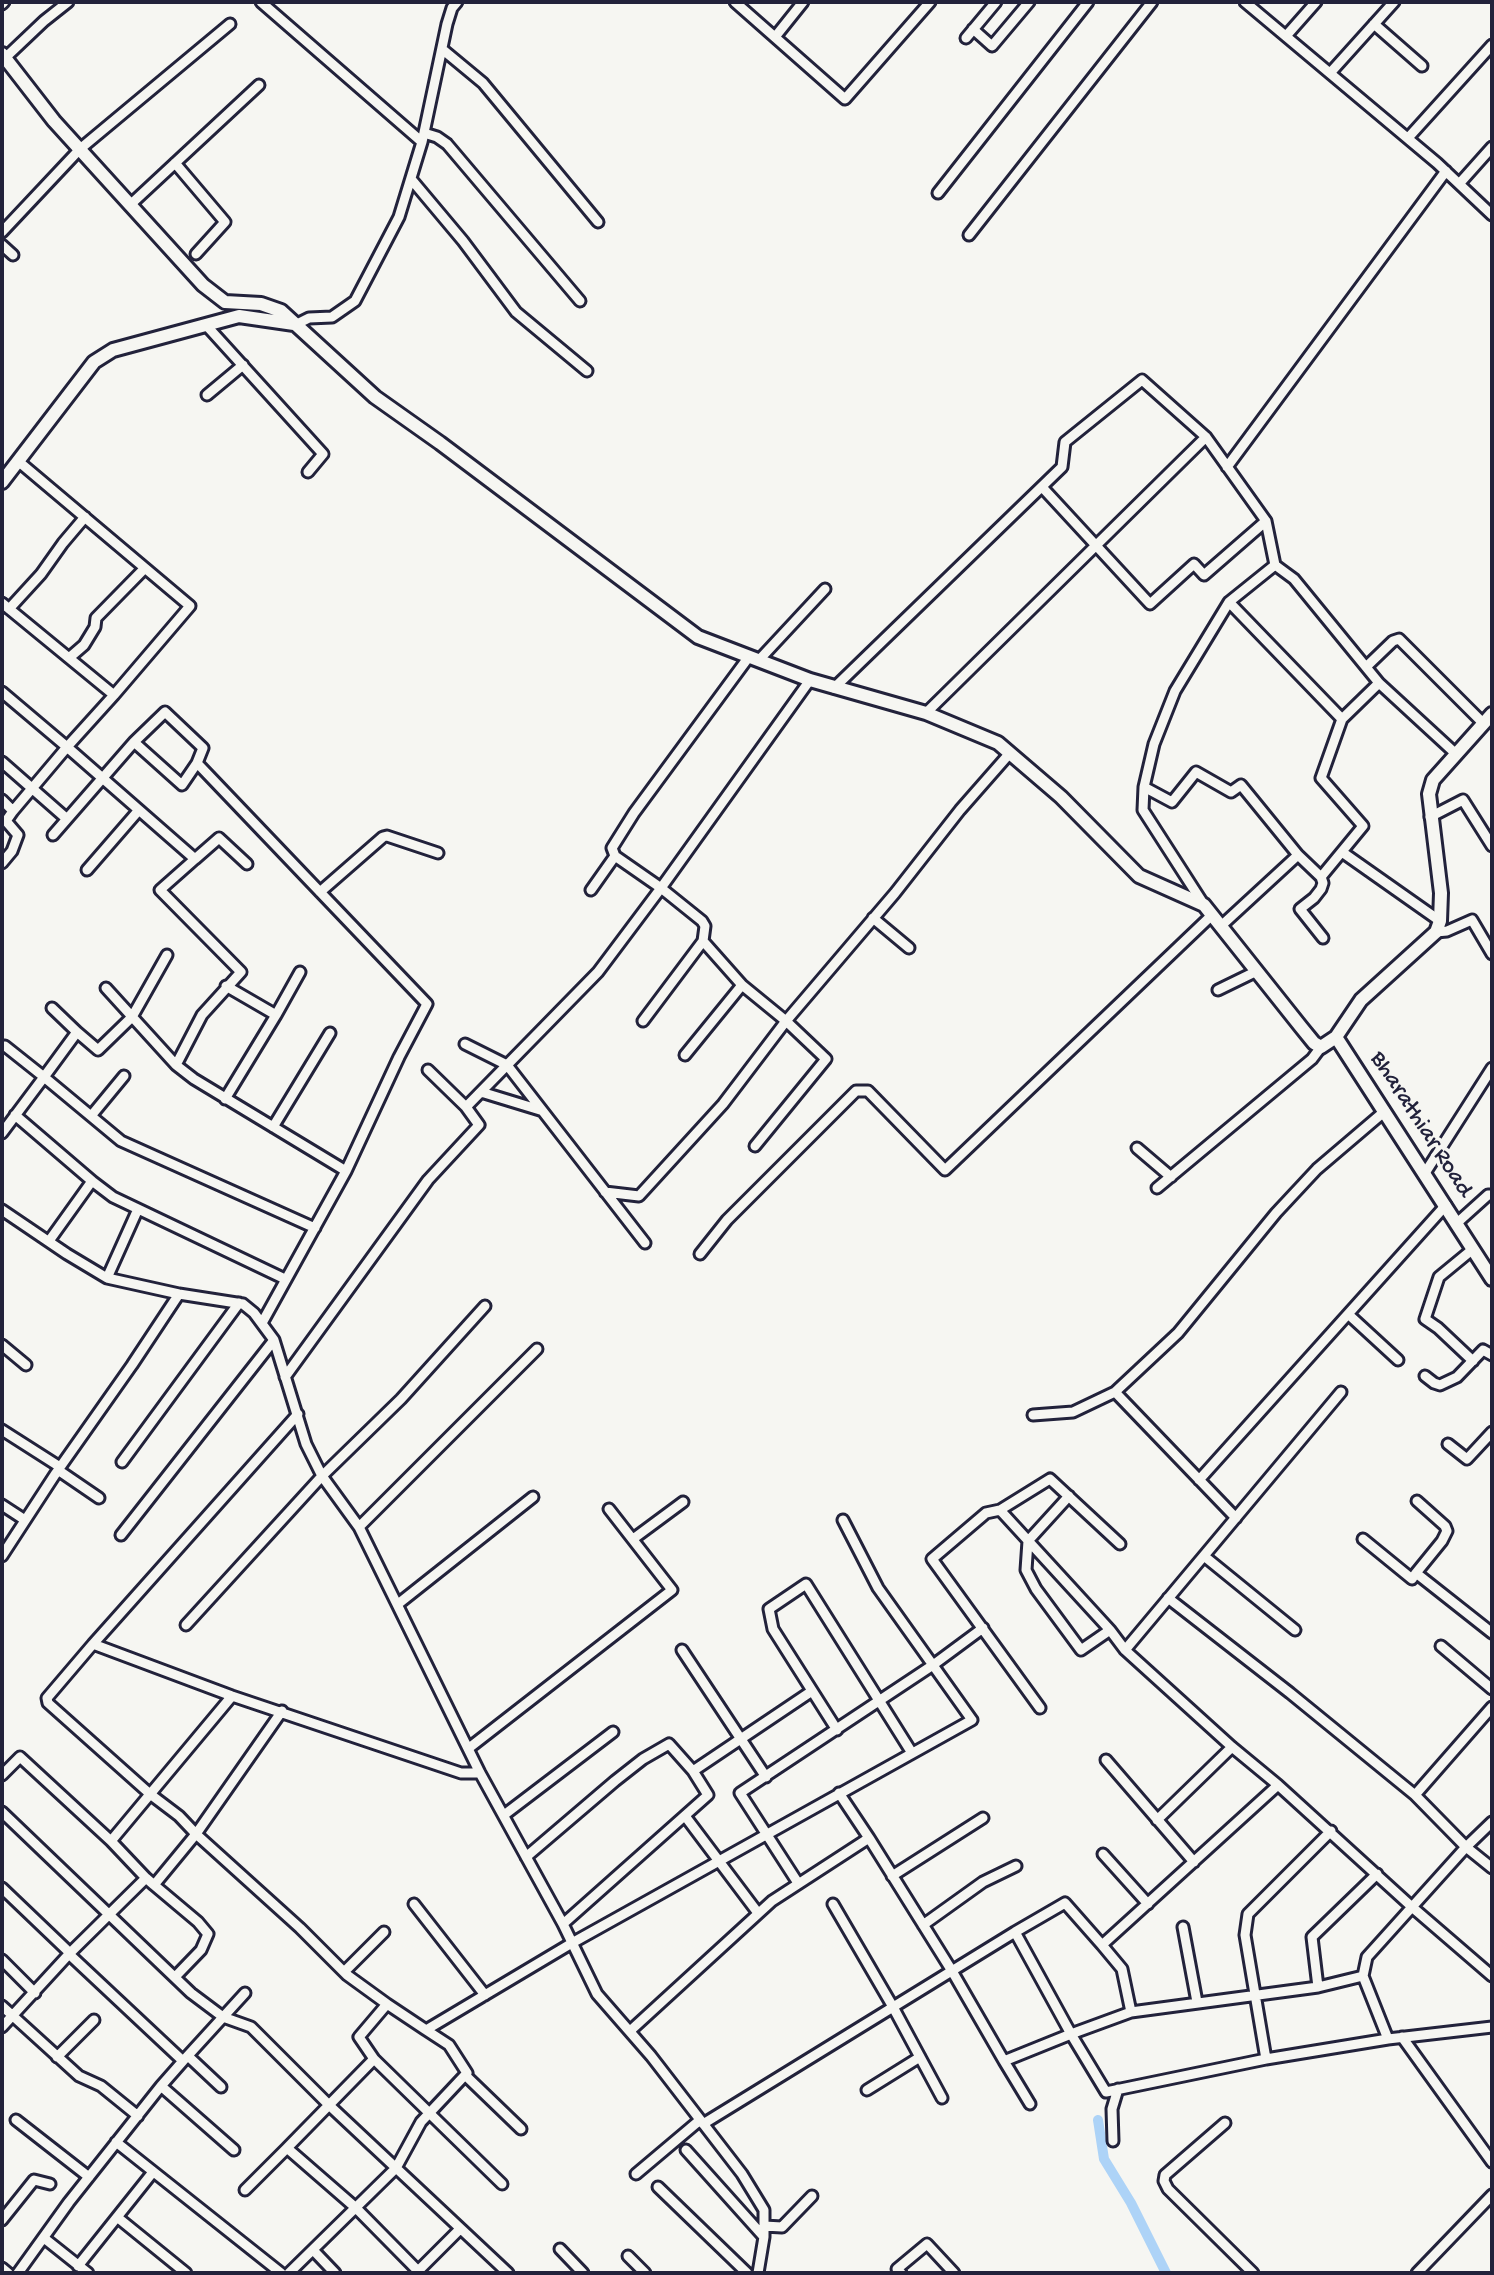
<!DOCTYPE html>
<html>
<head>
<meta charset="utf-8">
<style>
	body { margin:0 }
	#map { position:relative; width:1494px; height:2275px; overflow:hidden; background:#f6f6f2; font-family:"Gochi Hand",sans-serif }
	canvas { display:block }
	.frame { position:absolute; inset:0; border:4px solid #22223b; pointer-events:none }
</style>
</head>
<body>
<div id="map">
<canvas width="1494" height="2275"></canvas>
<div class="frame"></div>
</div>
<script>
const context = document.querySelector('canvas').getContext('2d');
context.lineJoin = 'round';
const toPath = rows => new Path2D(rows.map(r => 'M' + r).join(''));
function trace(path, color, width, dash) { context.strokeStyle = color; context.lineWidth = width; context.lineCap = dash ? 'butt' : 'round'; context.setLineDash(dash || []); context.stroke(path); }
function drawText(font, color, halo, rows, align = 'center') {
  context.font = font + ' "Gochi Hand",sans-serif'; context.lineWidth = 7; context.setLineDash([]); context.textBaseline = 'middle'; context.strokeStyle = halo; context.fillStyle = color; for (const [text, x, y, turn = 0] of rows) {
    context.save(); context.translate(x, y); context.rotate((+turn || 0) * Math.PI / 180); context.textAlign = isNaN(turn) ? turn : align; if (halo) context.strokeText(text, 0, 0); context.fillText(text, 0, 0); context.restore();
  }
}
trace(toPath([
	[1098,2120,1104,2159,1131,2203,1166,2273]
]), '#add3f7', 10);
const street = toPath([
	[261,2,422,142],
	[735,2,845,99,930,2],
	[1245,2,1437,163,1492,215],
	[2,4,4,2],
	[1374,24,1422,66],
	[973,29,992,46,1029,2],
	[1286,36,1316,2],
	[775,37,803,2],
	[966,38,996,2],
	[442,49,483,83,598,222],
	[5,58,44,21,68,2],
	[1331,72,1394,2],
	[424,133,437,137,447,144,580,301],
	[1408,138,1492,45],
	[175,163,225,222,196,254],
	[411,179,463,241,516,312,587,371],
	[1459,184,1492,147],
	[938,193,1088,2],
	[130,205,259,85],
	[2,232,80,149,230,24],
	[969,235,1152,2],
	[2,245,13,255],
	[297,324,309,318,332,317,355,301,399,217,422,142,447,24,452,8,457,2],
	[206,325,323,454,308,472],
	[207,395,243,365],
	[1227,467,1446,171],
	[1042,487,1150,604,1194,564,1204,575,1266,521],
	[2,603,114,695],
	[9,609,41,574,63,543,85,517],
	[69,658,84,645,95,627,96,618,145,568],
	[759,660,825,589],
	[1366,667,1393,641,1399,639,1483,723],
	[834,688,1062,467,1065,442,1142,380,1206,437,1266,521,1275,565],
	[2,692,67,747,114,695,190,606,18,461],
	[926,713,1206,437],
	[1342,719,1379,683],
	[2,762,67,819],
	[197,763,427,1004,399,1057,346,1171,262,1323],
	[1144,787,1172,802,1196,772,1231,792,1241,785,1298,855,1321,877,1363,826,1321,778,1342,719,1229,602],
	[2,800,13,811,67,747,195,859,160,890,241,972,202,1015,176,1065,194,1079,346,1171],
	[1430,817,1463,800,1492,846],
	[53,835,134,742,165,712,203,748,197,763,182,785,134,742],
	[1342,852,1440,921],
	[615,856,661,888,702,921,705,926,703,941,643,1021],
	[195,859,219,838,247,864],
	[2,863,12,851,18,835,6,821,13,811],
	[87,870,139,810],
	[1321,877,1323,883,1321,889,1314,898,1300,909,1323,938],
	[591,890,615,856,612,848,634,813,748,658],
	[320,892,383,837,387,836,438,853],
	[1204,905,1143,810,1144,787,1154,744,1175,691,1229,602,1275,565,1294,579,1379,683,1455,753],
	[873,918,909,948],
	[1221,926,1298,855],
	[1436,932,1447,931,1472,920,1492,954],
	[703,941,742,985],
	[167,955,132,1017,98,1050,77,1032,44,1077,121,1141,315,1228],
	[106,988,176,1065],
	[1218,990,1257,971],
	[52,1008,77,1032],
	[276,1015,300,972],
	[465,1044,507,1065,645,1243],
	[685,1055,742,985,786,1021,895,893,960,810,1010,753],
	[428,1070,466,1107],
	[481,1092,540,1110],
	[225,1099,276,1015,226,986],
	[15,1115,92,1181],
	[91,1116,124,1076],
	[273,1127,330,1033],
	[2,1133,44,1077,5,1046],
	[1137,1148,1171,1177],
	[1425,1173,1492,1068],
	[1157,1188,1312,1059,1321,1047],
	[605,1192,639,1196,723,1104,786,1021,826,1059,755,1146],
	[2,1210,67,1254,107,1278,179,1294,243,1304,254,1313,274,1340,306,1444,322,1476,359,1527,480,1773,563,1924,597,1994,651,2056,742,2174,764,2210,764,2237,758,2273],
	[1457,1223,1488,1195,1492,1195],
	[49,1241,92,1181,113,1197,285,1279],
	[700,1254,727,1220,856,1091,868,1091,945,1170,1212,915],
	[107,1278,138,1209],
	[1348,1314,1398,1360],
	[2,1345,26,1365],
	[1473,1361,1438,1328,1425,1319,1439,1277,1473,1249],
	[1425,1376,1434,1383,1440,1385,1457,1377,1483,1350,1492,1355],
	[285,1377,428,1180,479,1125,466,1107,598,972,661,888,810,680],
	[1115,1392,1236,1518],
	[1033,1415,1073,1412,1115,1392,1178,1333,1276,1213,1317,1169,1385,1111],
	[2,1430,60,1467],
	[1448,1444,1467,1459,1492,1432],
	[122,1462,239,1303],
	[58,1470,99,1498],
	[1199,1480,1446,1205],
	[1069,1496,1028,1541,1026,1570,1036,1589,1081,1650,1110,1630],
	[2,1505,25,1520],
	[1000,1510,1110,1630,1125,1650,1232,1747,1278,1785,1102,1945,1122,1969,1131,2012],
	[359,1527,537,1349],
	[121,1535,274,1340],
	[633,1539,683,1502],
	[1363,1539,1412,1579,1416,1573,1492,1633],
	[2,1556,56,1473,132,1365,179,1294],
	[1204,1556,1295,1630],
	[1416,1573,1442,1541,1447,1531,1445,1526,1417,1501],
	[1168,1598,1290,1693,1415,1795,1492,1707],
	[398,1604,533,1497],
	[186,1625,322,1476,401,1399,485,1306],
	[93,1644,298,1414],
	[1441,1646,1492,1689],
	[682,1650,766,1777],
	[1125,1650,1341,1392],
	[1040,1708,932,1559,986,1513,1000,1510,1050,1479,1120,1544],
	[282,1711,196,1834,300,1928,347,1975,387,2004],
	[837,1730,773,1629,769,1609,806,1584,912,1753],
	[469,1748,672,1590,609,1509],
	[1106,1760,1194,1862],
	[2,1775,20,1757,111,1841,146,1878],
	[1278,1785,1412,1907,1367,1957,1363,1976],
	[1415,1795,1466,1847,1492,1868],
	[2,1812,191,1993,223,2017,251,2027,330,2106,508,2273],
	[504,1815,613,1732],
	[685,1816,758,1913],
	[1157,1820,1232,1747],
	[1492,1822,1466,1847,1412,1907,1492,1976],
	[869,1838,952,1971,1004,2061,1071,2034,1131,2012,1318,1987,1363,1976,1388,2039],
	[111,1841,232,1696],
	[1103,1854,1148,1904],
	[526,1857,615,1781,643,1759,669,1744,693,1771],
	[892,1876,983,1818],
	[798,1883,740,1793,933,1665,983,1628],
	[154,1885,198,1922,208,1934,201,1950,175,1977],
	[2,1888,70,1953],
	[414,1904,485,1995],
	[833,1904,893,2007,942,2098],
	[563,1924,708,1795,693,1771,812,1691],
	[923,1925,983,1882,1016,1866],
	[1183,1927,1197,2002],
	[1015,1932,1065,1903,1102,1945],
	[2,1960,35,1993],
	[344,1972,384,1932],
	[1318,1987,1312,1937,1377,1874],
	[2,2006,79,2076,101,2086,138,2116],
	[2,2027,70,1953,146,1878,154,1885,196,1834,179,1816,150,1794,48,1703,47,1698,93,1644,232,1696,461,1773,480,1773],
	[630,2031,772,1901,869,1838,839,1793],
	[1402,2037,1492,2162],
	[188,2056,221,2087],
	[57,2057,94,2020],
	[374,2059,502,2184],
	[1266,2059,1245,1935,1248,1914,1331,1831],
	[183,2061,245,1993],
	[1004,2061,1030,2104],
	[465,2075,521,2129],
	[161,2086,234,2150],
	[867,2090,920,2057],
	[16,2120,89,2177],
	[1225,2123,1165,2175,1164,2181,1168,2189,1253,2273],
	[703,2124,1015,1932,1071,2034,1106,2092,1266,2059,1388,2039,1492,2027],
	[1113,2141,1112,2109,1118,2089],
	[116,2142,281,2273],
	[686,2150,764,2237],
	[636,2174,700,2120],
	[658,2187,747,2273],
	[245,2190,287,2148],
	[117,2217,186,2273],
	[2,2220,34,2180,50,2184],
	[764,2226,782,2227,812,2196],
	[44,2238,88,2273],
	[560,2249,583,2273],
	[314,2251,335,2273],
	[628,2256,645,2273],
	[78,2266,153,2172],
	[2,2268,8,2273],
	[418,2271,460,2229],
	[18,2273,69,2202,161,2086,183,2061,70,1955],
	[289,2273,396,2168,421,2122,467,2073,449,2045,426,2030,572,1943,972,1720,878,1588,843,1520],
	[420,2273,356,2208,287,2148,374,2059,359,2037,387,2004,426,2030],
	[901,2273,897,2269,927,2244,954,2273],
	[1417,2273,1492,2195]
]);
const secondary = toPath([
	[2,54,54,121,203,285,225,302,261,304,281,311,375,397,440,443,698,637,810,680,926,713,998,743,1061,797,1139,876,1204,905,1301,1027,1314,1043,1321,1047,1336,1037,1361,1000,1436,932,1440,921,1441,893,1429,794,1433,780,1492,714],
	[2,482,94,362,113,350,239,316,294,324],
	[1336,1037,1492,1279]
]);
trace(street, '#22223b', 15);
trace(secondary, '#22223b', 18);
trace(street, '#f6f6f2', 9);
trace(secondary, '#f6f6f2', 12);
drawText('24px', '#22223b', '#f6f6f2', [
	["Bharathiar Road",1420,1125,57]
]);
</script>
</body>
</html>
